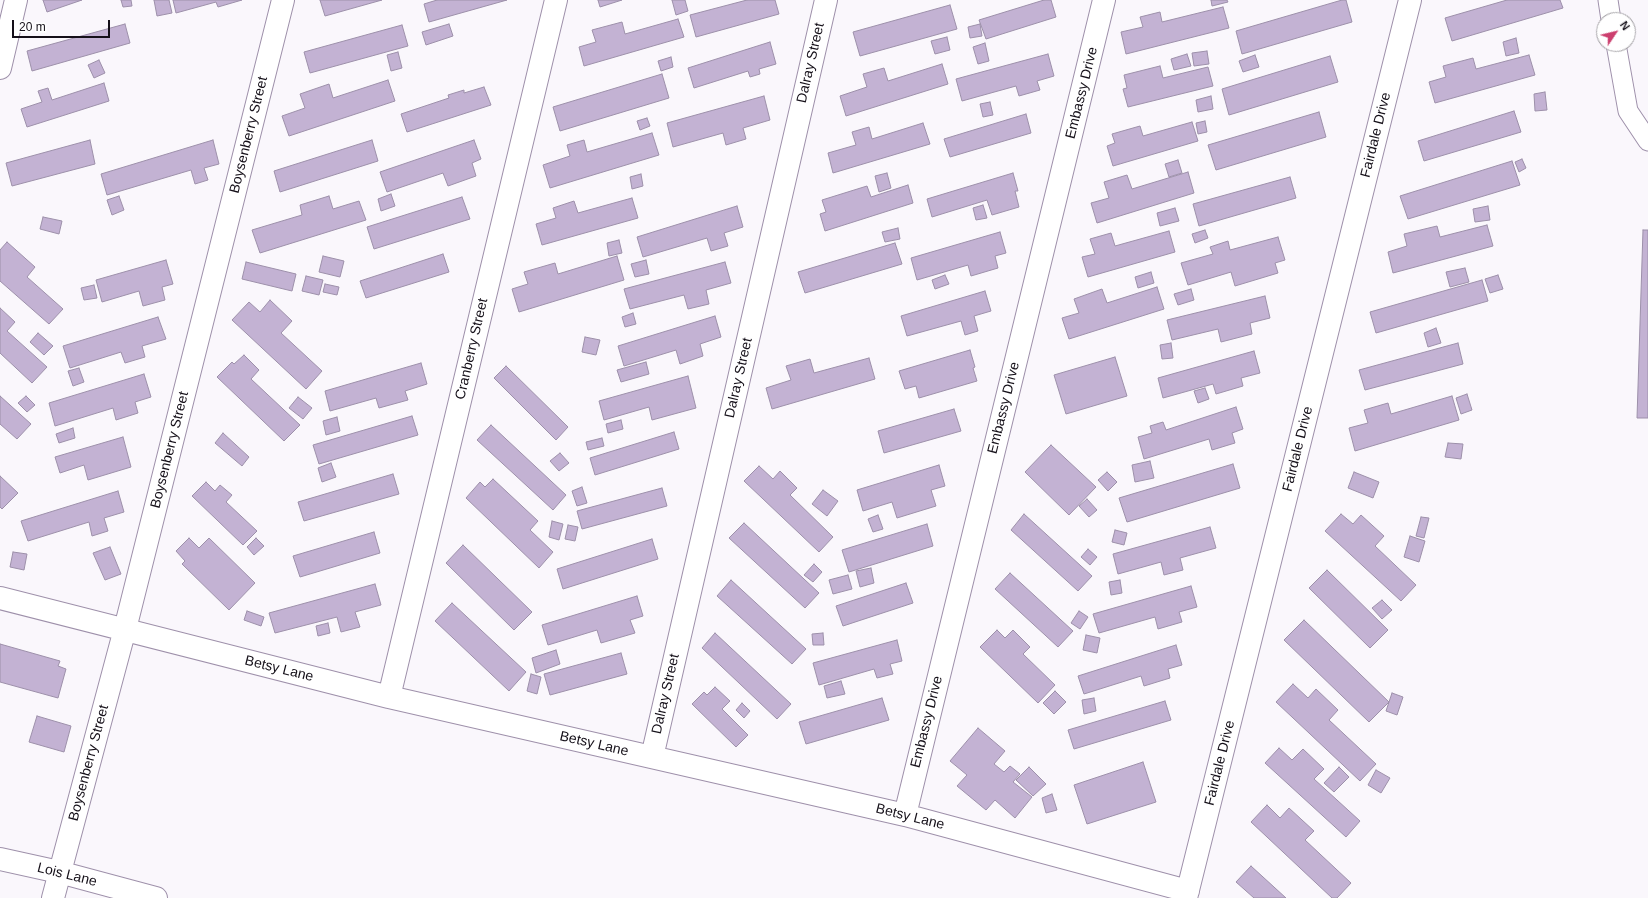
<!DOCTYPE html>
<html>
<head>
<meta charset="utf-8">
<style>
	body { margin:0 }
	#map { position:relative; width:1648px; height:898px; overflow:hidden; background:#faf7fc; font-family:Helvetica,sans-serif }
	canvas { display:block }
	.north { position:absolute; left:1596px; top:12px; width:40px; height:40px; box-sizing:border-box; background:#fff; border:1px solid #a19fa3; border-radius:50%; rotate:55deg; font-size:11px; font-weight:700; line-height:16px; text-align:center; color:#151019 }
	.north::after { content:''; display:block; margin:auto; width:14px; height:18px; background:#cc3f6e; clip-path:polygon(50% 0,100% 100%,50% 72%,0 100%) }
	.scale { position:absolute; left:12px; top:20px; width:98px; height:18px; box-sizing:border-box; border:2px solid #151019; border-top:0; padding-left:5px; font-size:12px; line-height:14px; white-space:nowrap; color:#151019; -webkit-text-stroke:3px #fff; paint-order:stroke }
</style>
</head>
<body>
<div id="map">
<canvas width="1648" height="898"></canvas>
<div class="north">N</div>
<div class="scale">20 m</div>
</div>
<script>
const context = document.querySelector('canvas').getContext('2d');
context.lineJoin = 'round';
function fillPath(path, color) { context.fillStyle = color; context.fill(path, 'evenodd'); }
const toPath = rows => new Path2D(rows.map(r => 'M' + r).join(''));
function trace(path, color, width, dash) { context.strokeStyle = color; context.lineWidth = width; context.lineCap = dash ? 'butt' : 'round'; context.setLineDash(dash || []); context.stroke(path); }
function drawText(font, color, halo, rows, align = 'center') {
  context.font = font + ' Helvetica,sans-serif'; context.lineWidth = 4; context.setLineDash([]); context.textBaseline = 'middle'; context.strokeStyle = halo; context.fillStyle = color; for (const [text, x, y, turn = 0] of rows) {
    context.save(); context.translate(x, y); context.rotate((+turn || 0) * Math.PI / 180); context.textAlign = isNaN(turn) ? turn : align; if (halo) context.strokeText(text, 0, 0); context.fillText(text, 0, 0); context.restore();
  }
}
const building = toPath([
	[43,0,82,0,47,12,43,0],
	[121,0,131,0,132,6,123,7,121,0],
	[154,0,169,0,172,13,157,16,154,0],
	[173,0,242,0,218,7,216,2,176,13,173,0],
	[320,0,382,0,325,16,320,0],
	[437,0,507,0,429,22,424,4,437,0],
	[598,0,622,0,600,7,598,0],
	[672,0,685,0,688,11,676,15,672,0],
	[747,0,775,0,779,14,696,37,690,15,747,0],
	[1044,0,1051,0,1056,17,986,39,979,20,1044,0],
	[1211,0,1227,0,1228,2,1212,6,1211,0],
	[1342,0,1346,0,1352,22,1242,54,1236,31,1342,0],
	[1507,0,1560,0,1563,8,1452,41,1445,18,1507,0],
	[950,5,957,29,860,56,853,32,950,5],
	[1223,7,1229,28,1126,54,1121,32,1143,27,1140,17,1160,12,1162,22,1223,7],
	[678,19,684,37,584,66,579,47,596,42,592,30,622,22,625,34,678,19],
	[125,24,130,43,32,71,27,51,125,24],
	[449,24,453,36,426,45,422,32,449,24],
	[980,24,982,36,970,38,968,27,980,24],
	[402,25,408,46,310,73,304,52,402,25],
	[947,37,950,50,935,54,931,41,947,37],
	[1516,38,1519,53,1506,56,1503,42,1516,38],
	[770,42,776,64,759,69,760,74,750,77,748,71,694,88,688,68,770,42],
	[985,43,989,61,978,64,973,47,985,43],
	[1207,51,1209,64,1194,66,1192,53,1207,51],
	[398,52,402,68,391,71,387,55,398,52],
	[1048,54,1054,76,1037,81,1040,90,1019,96,1016,86,962,101,956,79,1048,54],
	[1187,54,1191,66,1174,70,1171,59,1187,54],
	[1255,55,1259,67,1243,72,1239,61,1255,55],
	[1529,55,1535,75,1435,103,1429,82,1446,77,1443,66,1473,58,1476,69,1529,55],
	[1330,56,1338,82,1229,115,1222,89,1330,56],
	[671,57,673,67,661,71,658,61,671,57],
	[99,60,105,73,94,78,88,65,99,60],
	[942,64,948,84,846,116,840,96,867,87,863,74,884,68,888,81,942,64],
	[1160,66,1163,78,1208,67,1213,86,1128,107,1123,89,1127,88,1124,75,1160,66],
	[662,74,669,98,560,131,553,107,662,74],
	[388,80,395,101,289,136,282,116,305,108,300,94,329,84,333,98,388,80],
	[104,83,109,101,27,127,21,109,42,102,38,91,48,88,52,100,104,83],
	[484,87,491,105,407,132,401,114,449,98,448,95,464,90,464,93,484,87],
	[1545,92,1547,110,1535,111,1534,94,1545,92],
	[764,96,770,120,743,128,746,139,726,145,723,133,673,147,667,123,764,96],
	[1211,96,1213,109,1198,112,1196,100,1211,96],
	[990,102,993,115,983,117,980,104,990,102],
	[1514,111,1521,132,1424,161,1418,141,1514,111],
	[1319,112,1326,137,1216,170,1208,145,1319,112],
	[1026,114,1031,133,950,157,944,139,1026,114],
	[647,118,650,126,640,130,637,121,647,118],
	[1205,121,1207,132,1198,134,1196,123,1205,121],
	[1192,122,1198,141,1113,166,1107,146,1115,143,1112,134,1140,126,1143,136,1192,122],
	[923,123,930,144,833,173,828,153,856,145,852,132,869,127,872,139,923,123],
	[652,133,659,155,550,188,543,165,570,156,567,145,584,140,587,152,652,133],
	[90,140,95,164,12,186,6,163,90,140],
	[213,140,219,164,204,168,208,180,195,184,191,170,107,195,101,174,213,140],
	[372,140,378,161,280,192,274,171,372,140],
	[474,140,481,159,472,163,476,176,448,186,443,173,387,192,380,172,474,140],
	[1522,159,1526,168,1519,172,1515,162,1522,159],
	[1178,160,1182,173,1169,177,1165,164,1178,160],
	[1512,161,1520,185,1408,219,1400,196,1512,161],
	[1188,172,1194,193,1097,223,1091,203,1109,198,1104,182,1127,175,1132,189,1188,172],
	[887,173,891,188,879,192,875,176,887,173],
	[1013,173,1018,191,1015,191,1019,207,992,215,987,200,932,217,927,199,1013,173],
	[641,174,643,186,632,189,630,177,641,174],
	[1290,177,1296,198,1199,226,1193,204,1290,177],
	[908,185,913,203,825,231,820,214,826,212,822,200,867,186,871,197,908,185],
	[391,194,395,206,381,211,378,199,391,194],
	[119,196,124,210,112,215,107,200,119,196],
	[329,196,333,209,359,201,366,220,260,253,252,230,302,215,300,205,329,196],
	[462,197,470,219,374,249,367,227,462,197],
	[632,198,638,218,542,245,536,224,556,218,553,208,574,201,578,213,632,198],
	[983,205,987,218,976,220,973,208,983,205],
	[737,206,743,227,724,233,728,246,711,251,707,238,643,257,637,237,737,206],
	[1488,206,1490,220,1475,222,1473,209,1488,206],
	[1175,208,1179,221,1160,226,1157,213,1175,208],
	[43,217,62,221,59,234,40,229,43,217],
	[1487,225,1493,246,1393,273,1388,252,1407,246,1404,234,1437,226,1440,237,1487,225],
	[898,228,900,239,885,242,882,232,898,228],
	[1205,230,1208,238,1195,243,1192,234,1205,230],
	[1643,230,1648,230,1648,418,1637,418,1643,230],
	[1169,231,1175,252,1088,277,1082,257,1095,254,1090,239,1111,233,1115,246,1169,231],
	[1000,232,1006,253,995,256,998,268,971,276,968,265,917,280,911,258,1000,232],
	[1278,237,1285,260,1275,263,1278,273,1235,286,1231,272,1188,285,1181,263,1213,254,1210,247,1228,241,1230,250,1278,237],
	[619,240,622,253,609,256,607,243,619,240],
	[7,242,35,267,27,277,63,309,49,324,0,281,0,250,7,242],
	[895,243,902,264,805,293,798,272,895,243],
	[443,254,449,272,366,298,360,281,443,254],
	[323,256,344,261,340,277,319,272,323,256],
	[617,256,624,280,519,312,512,289,528,284,524,272,555,263,558,274,617,256],
	[166,260,173,284,162,287,165,300,143,306,139,291,102,302,96,280,166,260],
	[646,260,649,274,635,277,631,264,646,260],
	[246,262,296,274,292,291,242,279,246,262],
	[725,262,731,283,706,290,709,304,688,309,684,295,630,309,624,289,725,262],
	[1465,268,1469,282,1450,287,1446,272,1465,268],
	[1151,272,1154,283,1138,288,1135,277,1151,272],
	[945,275,949,284,935,289,932,280,945,275],
	[1498,275,1503,289,1490,293,1485,279,1498,275],
	[306,276,323,280,319,295,302,291,306,276],
	[1482,280,1488,301,1376,333,1370,312,1482,280],
	[325,284,339,287,337,295,323,292,325,284],
	[94,285,97,298,84,300,81,288,94,285],
	[1157,287,1164,309,1069,339,1062,318,1079,313,1074,299,1102,289,1107,303,1157,287],
	[1191,289,1194,300,1178,305,1174,294,1191,289],
	[985,291,991,311,974,316,978,331,965,335,961,321,907,336,901,316,985,291],
	[1265,296,1270,318,1250,323,1252,334,1221,342,1218,329,1172,340,1167,320,1265,296],
	[270,300,292,321,281,333,322,371,306,389,232,320,249,302,260,312,270,300],
	[0,308,15,322,7,331,47,367,32,383,0,353,0,308],
	[633,313,636,324,625,327,622,317,633,313],
	[715,316,721,337,700,344,703,356,680,364,676,350,624,366,618,346,715,316],
	[158,317,166,339,142,346,145,357,125,363,121,352,70,368,63,346,158,317],
	[1436,328,1441,343,1428,347,1424,333,1436,328],
	[38,333,53,346,44,355,30,342,38,333],
	[585,337,600,340,596,355,582,352,585,337],
	[1171,343,1173,358,1162,359,1160,345,1171,343],
	[1458,343,1463,364,1365,390,1359,370,1458,343],
	[970,350,975,367,973,368,977,381,919,398,916,386,905,389,899,371,970,350],
	[1254,351,1260,373,1241,378,1243,386,1216,394,1213,384,1163,398,1158,378,1254,351],
	[244,355,259,370,251,379,300,425,284,441,217,377,232,362,234,364,244,355],
	[1115,357,1127,396,1066,414,1054,375,1115,357],
	[869,358,875,379,772,409,766,388,791,380,786,366,810,359,814,373,869,358],
	[646,362,649,374,621,382,617,370,646,362],
	[421,363,427,384,405,391,408,400,379,408,376,398,330,411,325,391,421,363],
	[506,366,568,427,556,440,494,378,506,366],
	[79,368,84,382,73,386,68,371,79,368],
	[144,374,151,397,135,402,138,413,116,420,113,408,55,426,49,403,144,374],
	[688,376,696,408,652,420,649,407,604,420,599,401,688,376],
	[1205,388,1209,399,1198,403,1194,391,1205,388],
	[1467,394,1472,410,1461,414,1456,398,1467,394],
	[0,396,31,424,17,439,0,424,0,396],
	[26,396,35,405,27,412,18,403,26,396],
	[1452,396,1459,420,1355,451,1349,428,1368,423,1364,410,1388,403,1391,414,1452,396],
	[298,397,312,408,303,419,289,408,298,397],
	[1236,407,1243,429,1232,433,1235,443,1212,450,1209,439,1144,459,1138,437,1152,433,1150,426,1163,422,1166,430,1236,407],
	[954,409,961,431,884,453,878,431,954,409],
	[412,416,418,435,319,464,313,445,412,416],
	[337,417,340,431,326,435,323,421,337,417],
	[621,420,623,429,608,433,606,424,621,420],
	[491,425,566,495,553,510,477,440,491,425],
	[73,428,75,438,59,443,56,434,73,428],
	[674,432,679,449,595,475,590,458,674,432],
	[223,433,249,457,242,466,215,443,223,433],
	[123,437,131,467,88,480,84,465,60,473,55,457,123,437],
	[602,438,604,446,588,450,586,442,602,438],
	[1448,443,1463,444,1461,459,1445,457,1448,443],
	[1051,445,1096,487,1069,515,1025,472,1051,445],
	[560,453,569,463,559,471,550,461,560,453],
	[1150,461,1154,478,1135,482,1132,465,1150,461],
	[331,463,336,477,322,482,318,468,331,463],
	[1233,464,1240,488,1127,522,1119,498,1233,464],
	[939,465,945,486,931,490,936,506,897,518,892,502,863,511,857,490,939,465],
	[759,466,773,479,780,471,797,488,790,495,833,537,819,552,744,481,759,466],
	[1107,472,1117,482,1108,491,1098,480,1107,472],
	[1354,472,1379,482,1373,498,1348,488,1354,472],
	[393,474,399,494,304,521,298,502,393,474],
	[0,476,18,493,2,509,0,507,0,476],
	[493,479,538,521,530,530,553,552,539,568,466,498,480,482,485,487,493,479],
	[206,482,215,491,220,485,232,495,226,502,257,531,243,545,192,496,206,482],
	[582,487,587,503,577,506,572,491,582,487],
	[662,488,667,506,582,529,577,511,662,488],
	[823,490,838,501,827,516,812,504,823,490],
	[118,491,124,512,104,518,108,531,92,536,89,522,28,541,21,521,118,491],
	[1087,499,1097,510,1089,517,1079,506,1087,499],
	[1024,514,1092,576,1078,591,1011,530,1024,514],
	[1341,514,1353,524,1361,515,1384,536,1375,546,1416,585,1401,601,1325,531,1341,514],
	[878,515,883,529,873,532,868,519,878,515],
	[1421,517,1429,518,1424,538,1416,536,1421,517],
	[552,521,563,524,559,540,549,537,552,521],
	[744,523,819,593,805,608,729,538,744,523],
	[927,524,933,546,849,572,842,550,927,524],
	[568,525,578,527,575,541,565,539,568,525],
	[1210,527,1216,548,1180,558,1183,570,1164,575,1161,562,1118,574,1113,554,1210,527],
	[1115,530,1127,533,1124,545,1112,542,1115,530],
	[374,532,380,553,300,577,293,556,374,532],
	[1410,536,1425,541,1419,562,1404,557,1410,536],
	[189,538,199,548,209,538,255,583,229,610,182,564,185,561,176,551,189,538],
	[256,538,264,546,254,555,247,547,256,538],
	[652,539,658,559,563,589,557,569,652,539],
	[463,545,532,612,514,630,446,563,463,545],
	[110,547,121,574,105,580,93,553,110,547],
	[1088,549,1097,557,1090,565,1081,557,1088,549],
	[13,552,27,554,24,570,10,567,13,552],
	[814,564,822,572,813,582,804,575,814,564],
	[871,568,874,583,860,587,856,571,871,568],
	[1327,570,1388,630,1370,648,1309,588,1327,570],
	[1010,573,1073,631,1058,647,995,589,1010,573],
	[848,575,852,589,833,594,829,580,848,575],
	[731,580,806,649,792,664,717,596,731,580],
	[1120,580,1122,593,1111,595,1109,582,1120,580],
	[906,583,913,603,843,626,836,606,906,583],
	[375,584,381,605,355,612,360,627,341,632,337,617,275,633,269,613,375,584],
	[1191,586,1197,607,1179,612,1182,622,1158,629,1155,617,1099,633,1093,614,1191,586],
	[637,596,643,616,630,620,635,633,601,643,597,630,548,645,542,625,637,596],
	[1382,600,1392,610,1382,619,1372,608,1382,600],
	[452,603,526,672,509,691,435,621,452,603],
	[247,611,264,617,261,626,244,620,247,611],
	[1079,611,1088,617,1080,629,1071,623,1079,611],
	[1304,620,1389,702,1369,722,1284,640,1304,620],
	[328,623,330,633,318,636,316,626,328,623],
	[997,630,1005,638,1013,630,1030,647,1023,654,1055,685,1038,703,980,647,997,630],
	[715,633,791,704,777,719,702,648,715,633],
	[823,633,824,645,813,645,812,634,823,633],
	[1086,635,1100,638,1097,653,1083,650,1086,635],
	[897,640,902,661,890,664,893,674,877,678,874,669,819,685,813,663,897,640],
	[0,644,60,661,58,666,66,669,58,698,0,682,0,644],
	[1176,645,1182,665,1168,669,1170,678,1144,686,1141,676,1084,694,1078,676,1176,645],
	[556,650,560,664,536,673,532,658,556,650],
	[621,653,627,674,550,695,544,674,621,653],
	[531,674,541,677,537,694,527,691,531,674],
	[841,681,845,694,827,698,824,686,841,681],
	[1293,684,1308,698,1316,689,1338,710,1329,720,1376,764,1360,781,1276,702,1293,684],
	[715,687,730,701,722,709,748,735,736,747,692,704,704,692,707,695,715,687],
	[1055,691,1066,702,1054,714,1043,703,1055,691],
	[1392,693,1403,697,1397,715,1386,711,1392,693],
	[882,698,889,720,806,744,799,722,882,698],
	[1094,698,1096,711,1084,714,1082,700,1094,698],
	[1165,701,1171,720,1074,749,1068,730,1165,701],
	[742,703,750,711,744,718,736,710,742,703],
	[37,716,71,726,64,752,29,742,37,716],
	[978,728,1005,751,994,764,1004,772,1010,766,1020,774,1013,782,1032,797,1015,818,995,800,986,810,957,786,967,775,950,761,978,728],
	[1279,748,1292,760,1303,749,1324,769,1314,779,1360,821,1346,837,1265,763,1279,748],
	[1143,762,1156,802,1087,824,1074,785,1143,762],
	[1029,767,1046,784,1033,796,1016,780,1029,767],
	[1339,767,1349,777,1334,792,1324,783,1339,767],
	[1376,770,1390,778,1381,793,1368,785,1376,770],
	[1052,794,1057,810,1046,813,1042,798,1052,794],
	[1267,805,1280,818,1289,808,1314,831,1305,840,1351,883,1337,898,1332,898,1251,822,1267,805],
	[1251,866,1286,898,1254,898,1236,882,1251,866]
]);
fillPath(building, '#c3b2d3');
trace(building, '#9d90aa', 1);
const lane = toPath([
	[1608,0,1611,20],
	[1616,44,1628,111,1648,141]
]);
const street = toPath([
	[0,68,16,0],
	[0,598,389,697,905,815,1188,891],
	[389,697,556,0],
	[652,757,826,0],
	[905,815,1104,0],
	[0,859,59,872,156,898],
	[53,898,125,629,283,0],
	[1186,898,1410,0]
]);
trace(lane, '#9e90aa', 21);
trace(street, '#9e90aa', 24);
trace(lane, '#fff', 19);
trace(street, '#fff', 22);
drawText('14px', '#151019', '#fff', [
	["Dalray Street",811,63,-77],
	["Embassy Drive",1082,93,-76],
	["Boysenberry Street",249,135,-76],
	["Fairdale Drive",1376,135,-76],
	["Cranberry Street",472,349,-77],
	["Dalray Street",739,378,-77],
	["Embassy Drive",1004,408,-76],
	["Fairdale Drive",1298,449,-76],
	["Boysenberry Street",170,450,-76],
	["Betsy Lane",279,669,14],
	["Dalray Street",666,694,-77],
	["Embassy Drive",927,722,-76],
	["Betsy Lane",594,744,13],
	["Boysenberry Street",89,763,-75],
	["Fairdale Drive",1220,763,-76],
	["Betsy Lane",910,817,14],
	["Lois Lane",67,875,14]
]);
</script>
</body>
</html>
